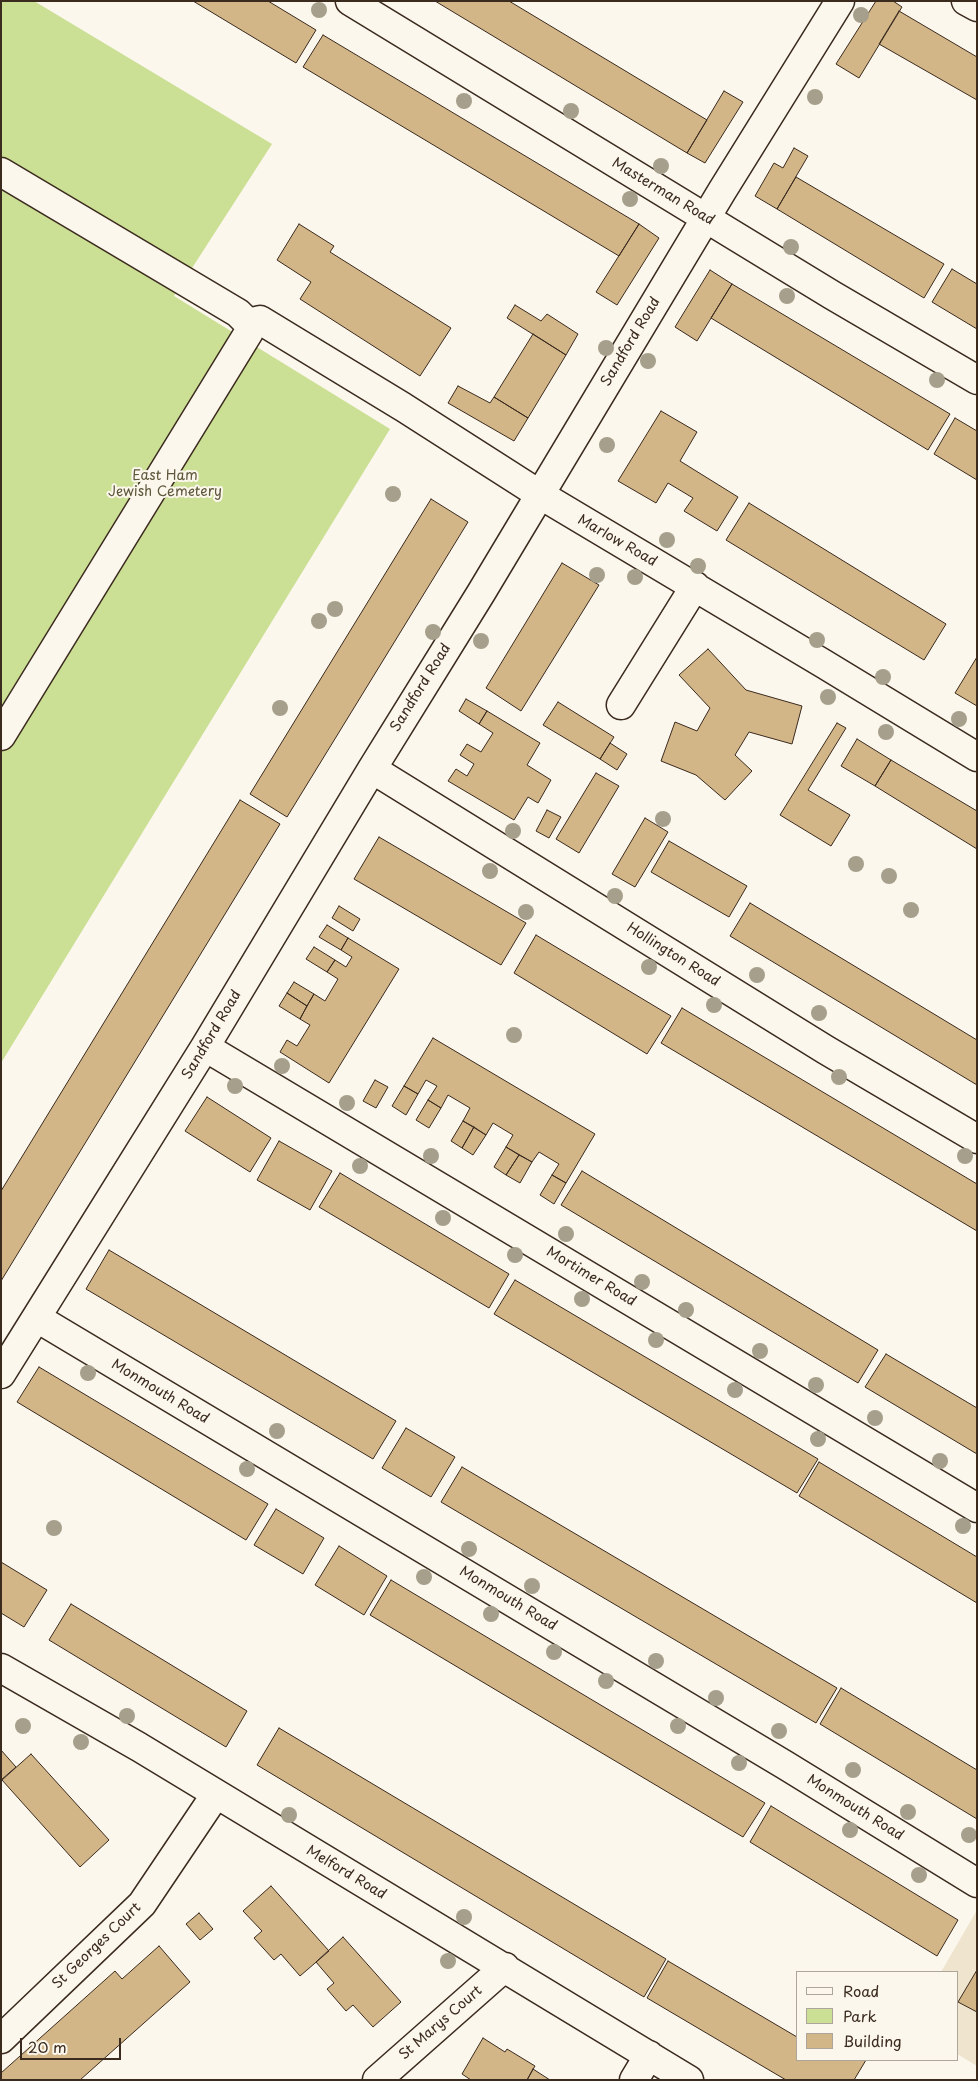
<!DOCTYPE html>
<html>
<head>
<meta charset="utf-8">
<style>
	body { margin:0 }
	#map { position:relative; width:978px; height:2081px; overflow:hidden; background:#fbf7ec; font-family:"Playpen Sans",sans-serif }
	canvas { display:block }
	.frame { position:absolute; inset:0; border:2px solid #3b2a1e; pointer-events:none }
	.legend { position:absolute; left:796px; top:1971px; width:162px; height:90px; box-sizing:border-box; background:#fbf7ec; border:1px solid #aea59a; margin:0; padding:6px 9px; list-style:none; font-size:15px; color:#3b2a1e }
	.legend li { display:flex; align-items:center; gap:10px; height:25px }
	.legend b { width:25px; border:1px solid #aea59a }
	.scale { position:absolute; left:20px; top:2038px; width:101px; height:22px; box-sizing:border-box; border:2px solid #3b2a1e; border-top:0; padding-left:6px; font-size:15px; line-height:18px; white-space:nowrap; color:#3b2a1e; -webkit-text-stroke:4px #fbf7ec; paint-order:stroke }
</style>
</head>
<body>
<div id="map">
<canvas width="978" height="2081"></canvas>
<div class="frame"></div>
<ul class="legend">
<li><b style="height:6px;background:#fbf7ec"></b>Road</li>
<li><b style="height:14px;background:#cbdf95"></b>Park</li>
<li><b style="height:14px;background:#d2b687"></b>Building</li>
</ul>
<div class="scale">20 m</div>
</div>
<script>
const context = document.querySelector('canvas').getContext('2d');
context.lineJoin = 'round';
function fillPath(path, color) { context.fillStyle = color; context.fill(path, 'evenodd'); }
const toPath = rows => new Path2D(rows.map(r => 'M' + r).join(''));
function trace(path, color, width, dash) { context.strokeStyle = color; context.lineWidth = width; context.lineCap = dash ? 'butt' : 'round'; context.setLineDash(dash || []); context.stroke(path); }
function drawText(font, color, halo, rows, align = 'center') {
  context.font = font + ' "Playpen Sans",sans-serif'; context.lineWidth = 4; context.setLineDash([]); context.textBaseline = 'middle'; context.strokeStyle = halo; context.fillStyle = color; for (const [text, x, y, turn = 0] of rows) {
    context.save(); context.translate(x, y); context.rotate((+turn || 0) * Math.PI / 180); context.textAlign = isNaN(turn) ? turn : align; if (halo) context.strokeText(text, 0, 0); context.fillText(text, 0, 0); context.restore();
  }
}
fillPath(toPath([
	[977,1910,977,2066,957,2054,957,1972,941,1972]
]), '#efe4ce');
fillPath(toPath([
	[1,1,34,1,272,144,174,296,390,429,1,1063]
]), '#cbdf95');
const building = toPath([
	[193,1,268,1,316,30,296,63,193,1],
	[435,1,509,1,707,120,687,153,435,1],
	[876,1,893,1,902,7,859,78,836,64,876,1],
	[899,11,977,57,977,100,879,44,899,11],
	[323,35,639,224,619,256,303,67,323,35],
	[724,91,743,102,705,163,687,153,724,91],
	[794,148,808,156,777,209,755,196,774,163,783,168,794,148],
	[796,177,944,264,924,298,777,209,796,177],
	[299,224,334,246,330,252,451,328,420,376,300,299,311,282,277,260,299,224],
	[639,224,659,238,617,305,596,292,639,224],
	[952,269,977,284,977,329,932,302,952,269],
	[710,270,732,284,697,341,675,327,710,270],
	[732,284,950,414,928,450,711,318,732,284],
	[515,305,541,321,547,314,578,334,566,355,507,318,515,305],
	[533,334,566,355,528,418,494,397,533,334],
	[458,386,490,403,494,397,528,418,514,441,448,403,458,386],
	[661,411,697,432,680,461,738,497,717,531,684,511,693,498,668,483,656,503,618,481,661,411],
	[955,418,977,431,977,480,934,454,955,418],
	[431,499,468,522,287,817,250,794,431,499],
	[749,503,946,624,924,660,726,540,749,503],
	[562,563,599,585,521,711,486,688,562,563],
	[708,649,746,690,802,706,792,744,749,732,735,755,752,771,725,800,696,775,661,761,675,722,697,731,710,708,679,675,708,649],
	[977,657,977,706,955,693,977,657],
	[466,699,487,711,479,724,459,711,466,699],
	[558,702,614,737,600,759,543,725,558,702],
	[487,711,540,743,527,765,551,780,538,803,528,797,514,820,448,781,456,769,467,776,474,764,460,755,467,744,481,752,493,733,479,724,487,711],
	[837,723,846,728,808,790,850,815,831,846,780,815,837,723],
	[857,739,891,760,875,786,841,766,857,739],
	[610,743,627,754,617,770,600,759,610,743],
	[891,760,977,811,977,849,875,786,891,760],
	[596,773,619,786,579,853,556,839,596,773],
	[240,800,280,824,1,1281,1,1191,240,800],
	[547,810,561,817,549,838,536,831,547,810],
	[645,818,668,832,635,887,612,874,645,818],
	[379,837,526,923,501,965,354,879,379,837],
	[669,841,747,886,729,917,651,872,669,841],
	[750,903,977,1040,977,1085,730,936,750,903],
	[339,906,360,919,353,931,332,918,339,906],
	[327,925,348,938,341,950,319,937,327,925],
	[536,935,671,1016,647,1054,514,973,536,935],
	[348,938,399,969,329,1083,280,1052,287,1040,297,1046,310,1025,300,1019,307,1006,314,994,325,1001,338,979,327,972,335,960,346,967,352,957,341,950,348,938],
	[314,947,335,960,327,972,306,959,314,947],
	[294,982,314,994,307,1006,287,993,294,982],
	[287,993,307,1006,300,1019,279,1006,287,993],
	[682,1008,977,1184,977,1231,661,1043,682,1008],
	[433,1038,595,1134,566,1183,552,1175,559,1164,539,1152,532,1162,506,1147,513,1135,493,1123,486,1135,463,1121,470,1108,448,1095,441,1108,428,1100,437,1086,426,1080,418,1094,404,1086,433,1038],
	[375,1080,388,1087,376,1108,363,1101,375,1080],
	[404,1086,418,1094,406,1115,392,1106,404,1086],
	[207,1097,271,1138,250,1172,185,1131,207,1097],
	[428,1100,441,1108,429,1128,416,1120,428,1100],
	[463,1121,474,1127,462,1148,451,1141,463,1121],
	[474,1127,486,1135,473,1155,462,1148,474,1127],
	[279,1141,332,1171,310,1210,257,1180,279,1141],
	[506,1147,519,1155,506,1175,494,1167,506,1147],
	[519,1155,532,1162,520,1183,506,1175,519,1155],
	[582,1171,878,1350,858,1383,561,1205,582,1171],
	[340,1173,509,1274,489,1308,319,1207,340,1173],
	[552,1175,566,1183,554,1204,540,1195,552,1175],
	[109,1250,396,1421,373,1459,86,1289,109,1250],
	[515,1280,818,1459,797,1493,494,1314,515,1280],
	[886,1354,977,1408,977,1454,865,1387,886,1354],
	[39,1367,268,1504,246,1540,17,1402,39,1367],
	[406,1428,455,1457,431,1497,382,1468,406,1428],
	[819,1462,977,1557,977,1603,799,1496,819,1462],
	[462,1467,837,1688,816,1723,441,1502,462,1467],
	[276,1509,324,1538,303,1574,254,1545,276,1509],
	[339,1546,387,1576,364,1615,315,1585,339,1546],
	[1,1562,47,1590,24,1627,1,1613,1,1562],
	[391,1580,765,1803,743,1837,370,1615,391,1580],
	[71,1604,247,1711,226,1747,49,1640,71,1604],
	[841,1688,977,1770,977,1819,820,1724,841,1688],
	[279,1728,666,1959,644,1997,257,1765,279,1728],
	[1,1750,16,1767,1,1780,1,1750],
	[31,1754,109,1840,80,1867,2,1780,31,1754],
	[771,1806,958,1920,937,1956,750,1842,771,1806],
	[271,1886,329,1951,300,1976,281,1954,274,1960,254,1938,262,1931,243,1911,271,1886],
	[199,1913,213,1929,200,1940,186,1924,199,1913],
	[343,1937,401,2002,373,2027,353,2005,346,2011,327,1989,334,1983,316,1962,343,1937],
	[159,1946,190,1982,80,2080,1,2080,1,2073,115,1971,122,1979,159,1946],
	[668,1961,797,2037,797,2060,866,2060,854,2080,786,2080,647,1998,668,1961],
	[977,1970,977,2012,958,2002,977,1970],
	[483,2038,505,2052,507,2049,535,2066,527,2080,471,2080,462,2074,483,2038],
	[533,2069,550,2080,527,2080,533,2069]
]);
fillPath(building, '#d2b687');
trace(building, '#3b2a1e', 1);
const minor = toPath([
	[350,1,832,295,977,380],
	[966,1,977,7],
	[1,172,238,313,248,323,249,332,1,736],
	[248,323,260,320,403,407,539,494,824,664,977,757],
	[621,705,695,586],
	[372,769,826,1050,977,1139],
	[205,1047,977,1508],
	[37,1318,785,1765,977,1883],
	[1,1374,205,1047,372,769,481,593,722,191,840,1],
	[1,1668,139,1747,689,2080],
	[1,2039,142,1904,216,1794],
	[377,2080,505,1967],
	[634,2080,649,2055]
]);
trace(minor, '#3b2a1e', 31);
trace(minor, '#fbf7ec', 28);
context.fillStyle = '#a59f8b';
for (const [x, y] of [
	[319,10],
	[861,15],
	[815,97],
	[464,101],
	[571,111],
	[661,166],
	[630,199],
	[791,247],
	[787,296],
	[606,348],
	[648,361],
	[937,380],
	[607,445],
	[393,494],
	[667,540],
	[698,566],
	[597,575],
	[635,577],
	[335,609],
	[319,621],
	[433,632],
	[817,640],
	[481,641],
	[883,677],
	[828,697],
	[280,708],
	[959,719],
	[886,732],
	[663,819],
	[513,831],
	[856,864],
	[490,871],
	[889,876],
	[615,896],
	[911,910],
	[526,912],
	[649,967],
	[757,975],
	[714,1005],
	[819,1013],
	[514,1035],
	[282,1066],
	[839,1077],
	[235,1086],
	[347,1103],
	[431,1156],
	[965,1156],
	[360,1166],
	[443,1218],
	[566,1234],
	[515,1255],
	[642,1282],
	[582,1299],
	[686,1310],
	[656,1340],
	[760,1351],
	[88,1373],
	[816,1385],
	[735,1390],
	[875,1418],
	[277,1431],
	[818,1439],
	[940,1461],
	[247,1469],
	[963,1526],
	[54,1528],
	[469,1549],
	[424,1577],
	[532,1586],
	[491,1614],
	[554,1652],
	[656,1661],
	[606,1681],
	[716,1698],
	[127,1716],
	[23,1726],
	[678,1726],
	[779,1731],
	[81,1742],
	[739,1763],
	[853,1770],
	[908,1812],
	[289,1815],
	[850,1830],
	[969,1835],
	[919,1875],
	[464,1917],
	[448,1961]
]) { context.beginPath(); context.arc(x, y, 8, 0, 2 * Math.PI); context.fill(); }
drawText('14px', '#3b2a1e', '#fbf7ec', [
	["Masterman Road",663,192,31],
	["Sandford Road",631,342,-59],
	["Marlow Road",617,541,30],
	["Sandford Road",421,688,-58],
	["Hollington Road",673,955,32],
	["Sandford Road",212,1035,-59],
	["Mortimer Road",591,1277,31],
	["Monmouth Road",160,1392,31],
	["Monmouth Road",508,1599,31],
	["Monmouth Road",855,1808,32],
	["Melford Road",346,1873,31],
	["St Georges Court",97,1946,-44],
	["St Marys Court",441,2023,-41]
]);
drawText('14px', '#5f573c', '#fbf7ec', [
	["East Ham",165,476],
	["Jewish Cemetery",165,492]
]);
</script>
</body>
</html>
